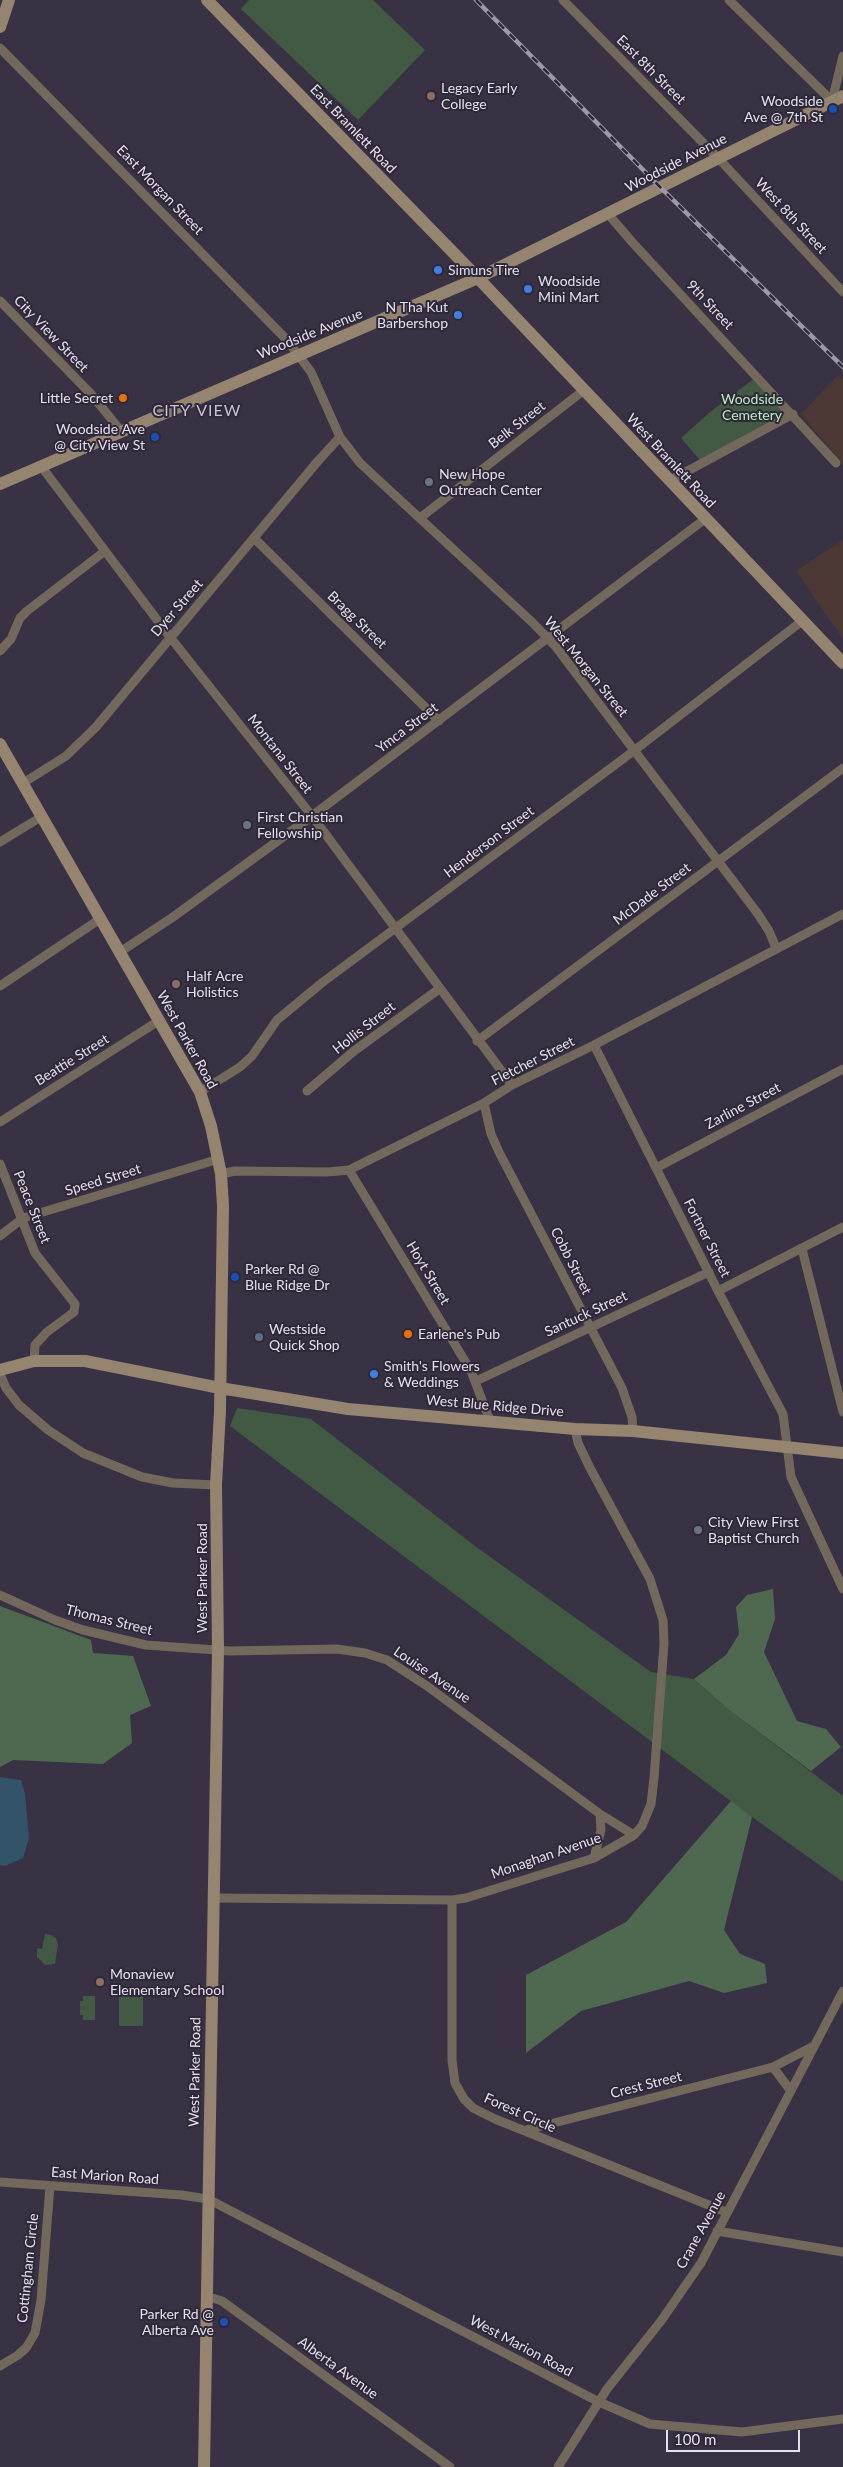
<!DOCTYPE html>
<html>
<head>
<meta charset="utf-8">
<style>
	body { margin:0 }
	#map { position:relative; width:843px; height:2467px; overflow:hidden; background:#383244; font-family:Lato,sans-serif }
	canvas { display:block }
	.scale { position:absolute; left:666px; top:2430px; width:134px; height:22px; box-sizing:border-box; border:2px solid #e4e0eb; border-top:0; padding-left:6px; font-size:15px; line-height:18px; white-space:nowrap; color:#e4e0eb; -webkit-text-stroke:4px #2e2839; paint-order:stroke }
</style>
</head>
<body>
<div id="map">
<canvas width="843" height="2467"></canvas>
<div class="scale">100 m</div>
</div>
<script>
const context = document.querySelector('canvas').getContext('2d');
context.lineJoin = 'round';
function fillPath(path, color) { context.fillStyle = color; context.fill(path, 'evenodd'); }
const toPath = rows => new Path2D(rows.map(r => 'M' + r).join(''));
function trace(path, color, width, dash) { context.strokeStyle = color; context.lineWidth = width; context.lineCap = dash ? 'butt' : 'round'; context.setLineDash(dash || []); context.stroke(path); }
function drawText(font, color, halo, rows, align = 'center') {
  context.font = font + ' Lato,sans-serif'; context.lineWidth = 4; context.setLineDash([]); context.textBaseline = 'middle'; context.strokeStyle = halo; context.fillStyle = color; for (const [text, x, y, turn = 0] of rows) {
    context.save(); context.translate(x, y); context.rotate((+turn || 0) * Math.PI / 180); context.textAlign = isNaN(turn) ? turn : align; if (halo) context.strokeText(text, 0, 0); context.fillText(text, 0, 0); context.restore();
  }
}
fillPath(toPath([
	[838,375,843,379,843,465,801,414],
	[843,540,843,639,796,571]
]), '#4c3834');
fillPath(toPath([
	[249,0,373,0,425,50,358,120,241,9],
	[755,378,786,412,700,460,681,438,710,412],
	[237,1408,311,1419,475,1546,651,1672,694,1679,729,1710,843,1796,843,1882,752,1817,230,1426],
	[45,1934,51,1935,56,1938,58,1944,55,1964,45,1965,37,1957,37,1948,42,1949],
	[119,1993,143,1993,143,2026,119,2026],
	[83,1996,95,1996,95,2020,83,2020,83,2015,80,2015,80,2001,83,2001]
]), '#425943');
fillPath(toPath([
	[773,1589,775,1619,764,1652,797,1721,826,1729,841,1747,811,1771,729,1710,694,1679,726,1655,739,1634,736,1607,747,1595],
	[0,1606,91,1640,93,1653,133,1656,151,1706,130,1715,132,1743,103,1764,13,1760,0,1767],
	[731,1801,752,1817,724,1930,740,1954,765,1964,767,1983,724,1993,689,1981,581,2011,526,2053,526,1975,626,1922]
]), '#4e6950');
fillPath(toPath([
	[0,1777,21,1780,25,1794,29,1838,23,1858,5,1866,0,1865]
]), '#335368');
trace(toPath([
	[563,0,719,159,843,292],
	[729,0,832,101],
	[0,48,287,340,311,372,340,437,360,463,533,623,556,647,758,914,769,931,776,948],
	[832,101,843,56],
	[608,214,633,243,836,463],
	[0,301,91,394,121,431],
	[41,466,170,637,312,816,512,1085],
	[669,481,793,414],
	[420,518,584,390],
	[255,539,439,721],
	[0,651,11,639,20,618,27,611,105,551],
	[23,783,66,756,96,727,318,461,340,437],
	[0,842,41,817],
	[120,952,173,917,312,816,705,519],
	[0,986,100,919],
	[477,1041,843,768],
	[594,1045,718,1291,783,1414,791,1477,843,1589],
	[307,1091,354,1051,439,989],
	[200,1092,240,1067,252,1056,277,1020,323,982,635,750,802,621],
	[484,1103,491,1134,499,1152,622,1388,632,1417,633,1431],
	[0,1122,160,1020],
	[0,1164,35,1253,75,1304,74,1312,47,1332,35,1345,34,1361],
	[656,1168,843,1069],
	[349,1170,471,1371,490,1421],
	[221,1174,235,1171,328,1172,349,1170,484,1103,512,1085,594,1045,843,914],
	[0,1236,23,1218,219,1159],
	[802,1249,843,1412],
	[718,1291,843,1227],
	[0,1374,6,1388,19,1405,48,1430,83,1453,142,1477,173,1483,216,1485],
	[476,1381,709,1272],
	[0,1595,55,1620,83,1630,146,1645,230,1651,337,1649,365,1653,387,1660,427,1686,600,1814,601,1830,594,1858],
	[600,1814,634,1835],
	[213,1898,452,1900,466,1898,594,1858,634,1835,642,1826,651,1804,654,1778,664,1644,663,1620,650,1579,590,1468,578,1443,575,1429],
	[452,1900,452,2060,455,2083,464,2099,473,2108,495,2119,726,2212],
	[773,2067,790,2090],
	[526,2130,773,2067,814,2046],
	[0,2182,181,2195,208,2199,599,2402,650,2424,742,2432,843,2419],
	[717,2231,843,2252],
	[206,2296,222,2301,450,2467],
	[0,2366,18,2355,26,2348,35,2333,41,2300,50,2186],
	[558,2467,607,2389,661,2321,701,2263,843,1991]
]), '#73685c', 9);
trace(toPath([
	[207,0,478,278,843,663],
	[0,27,9,0],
	[0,484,478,278,843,96],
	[0,744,200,1092,211,1126,221,1174,223,1206,220,1411,216,1485,218,1650,204,2467],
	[0,1370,34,1361,85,1361,220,1388,348,1409,575,1429,633,1431,843,1453]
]), '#948470', 12);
const rail = toPath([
	[476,0,660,187,843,367]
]);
trace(rail, '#9e99a7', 4.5);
trace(rail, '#2e2839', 2.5, [8]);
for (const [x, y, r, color] of [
	[431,96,5,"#8d6e63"],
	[833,109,5,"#1a4fb4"],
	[438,270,5,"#3f7fe0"],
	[528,289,5,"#3f7fe0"],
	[458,315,5,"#3f7fe0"],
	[123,398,5,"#e8710a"],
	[155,437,5,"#1a4fb4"],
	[429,482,5,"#6b7280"],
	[247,825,5,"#6b7280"],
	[176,984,5,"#8d6e63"],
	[235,1277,5,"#1a4fb4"],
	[408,1334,5,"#e8710a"],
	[259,1337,5,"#5c6f8a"],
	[374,1374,5,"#3f7fe0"],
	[698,1530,5,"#6b7280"],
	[100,1982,5,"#8d6e63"],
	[224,2322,5,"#1a4fb4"]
]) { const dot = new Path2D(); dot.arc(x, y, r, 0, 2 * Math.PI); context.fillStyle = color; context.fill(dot); trace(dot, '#2e2839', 2); }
drawText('14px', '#e4e0eb', '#2e2839', [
	["East 8th Street",651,70,45],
	["East Bramlett Road",353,129,46],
	["Woodside Avenue",676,163,-27],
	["East Morgan Street",160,190,46],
	["West 8th Street",791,216,47],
	["9th Street",710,305,47],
	["City View Street",51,334,46],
	["Woodside Avenue",310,334,-22],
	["Belk Street",517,425,-38],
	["West Bramlett Road",671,461,47],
	["Dyer Street",177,608,-49],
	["Bragg Street",357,620,44],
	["West Morgan Street",586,667,51],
	["Ymca Street",407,728,-37],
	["Montana Street",280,754,52],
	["Henderson Street",489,842,-37],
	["McDade Street",652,894,-37],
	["Hollis Street",364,1028,-38],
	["West Parker Road",187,1040,61],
	["Beattie Street",72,1060,-32],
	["Fletcher Street",533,1061,-27],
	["Zarline Street",743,1106,-28],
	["Speed Street",103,1180,-17],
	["Peace Street",32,1207,68],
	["Fortner Street",707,1238,63],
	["Cobb Street",571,1261,63],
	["Hoyt Street",428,1273,59],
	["Santuck Street",586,1314,-25],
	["West Blue Ridge Drive",495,1406,5],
	["West Parker Road",202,1578,-90],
	["Thomas Street",109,1620,14],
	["Louise Avenue",432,1675,34],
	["Monaghan Avenue",546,1856,-19],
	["West Parker Road",195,2072,-89],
	["Crest Street",646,2085,-14],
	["Forest Circle",520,2113,24],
	["East Marion Road",105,2176,4],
	["Crane Avenue",701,2230,-61],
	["Cottingham Circle",28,2268,-84],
	["West Marion Road",521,2346,28],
	["Alberta Avenue",338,2368,36]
]);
drawText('14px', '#e4e0eb', '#2e2839', [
	["Legacy Early",441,88],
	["College",441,104],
	["Woodside",823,101,"right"],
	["Ave @ 7th St",823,117,"right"],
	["Simuns Tire",448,270],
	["Woodside",538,281],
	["Mini Mart",538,297],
	["N Tha Kut",448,307,"right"],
	["Barbershop",448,323,"right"],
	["Little Secret",113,398,"right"],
	["Woodside Ave",145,429,"right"],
	["@ City View St",145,445,"right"],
	["New Hope",439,474],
	["Outreach Center",439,490],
	["First Christian",257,817],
	["Fellowship",257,833],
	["Half Acre",186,976],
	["Holistics",186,992],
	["Parker Rd @",245,1269],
	["Blue Ridge Dr",245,1285],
	["Westside",269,1329],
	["Quick Shop",269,1345],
	["Earlene's Pub",418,1334],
	["Smith's Flowers",384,1366],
	["& Weddings",384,1382],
	["City View First",708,1522],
	["Baptist Church",708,1538],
	["Monaview",110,1974],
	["Elementary School",110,1990],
	["Parker Rd @",214,2314,"right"],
	["Alberta Ave",214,2330,"right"]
], 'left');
drawText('14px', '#baecbd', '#2e2839', [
	["Woodside",752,399],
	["Cemetery",752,415]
]);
context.letterSpacing = '1px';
drawText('16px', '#c8c0d7', '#2e2839', [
	["CITY VIEW",197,411]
]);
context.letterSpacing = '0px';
</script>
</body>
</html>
